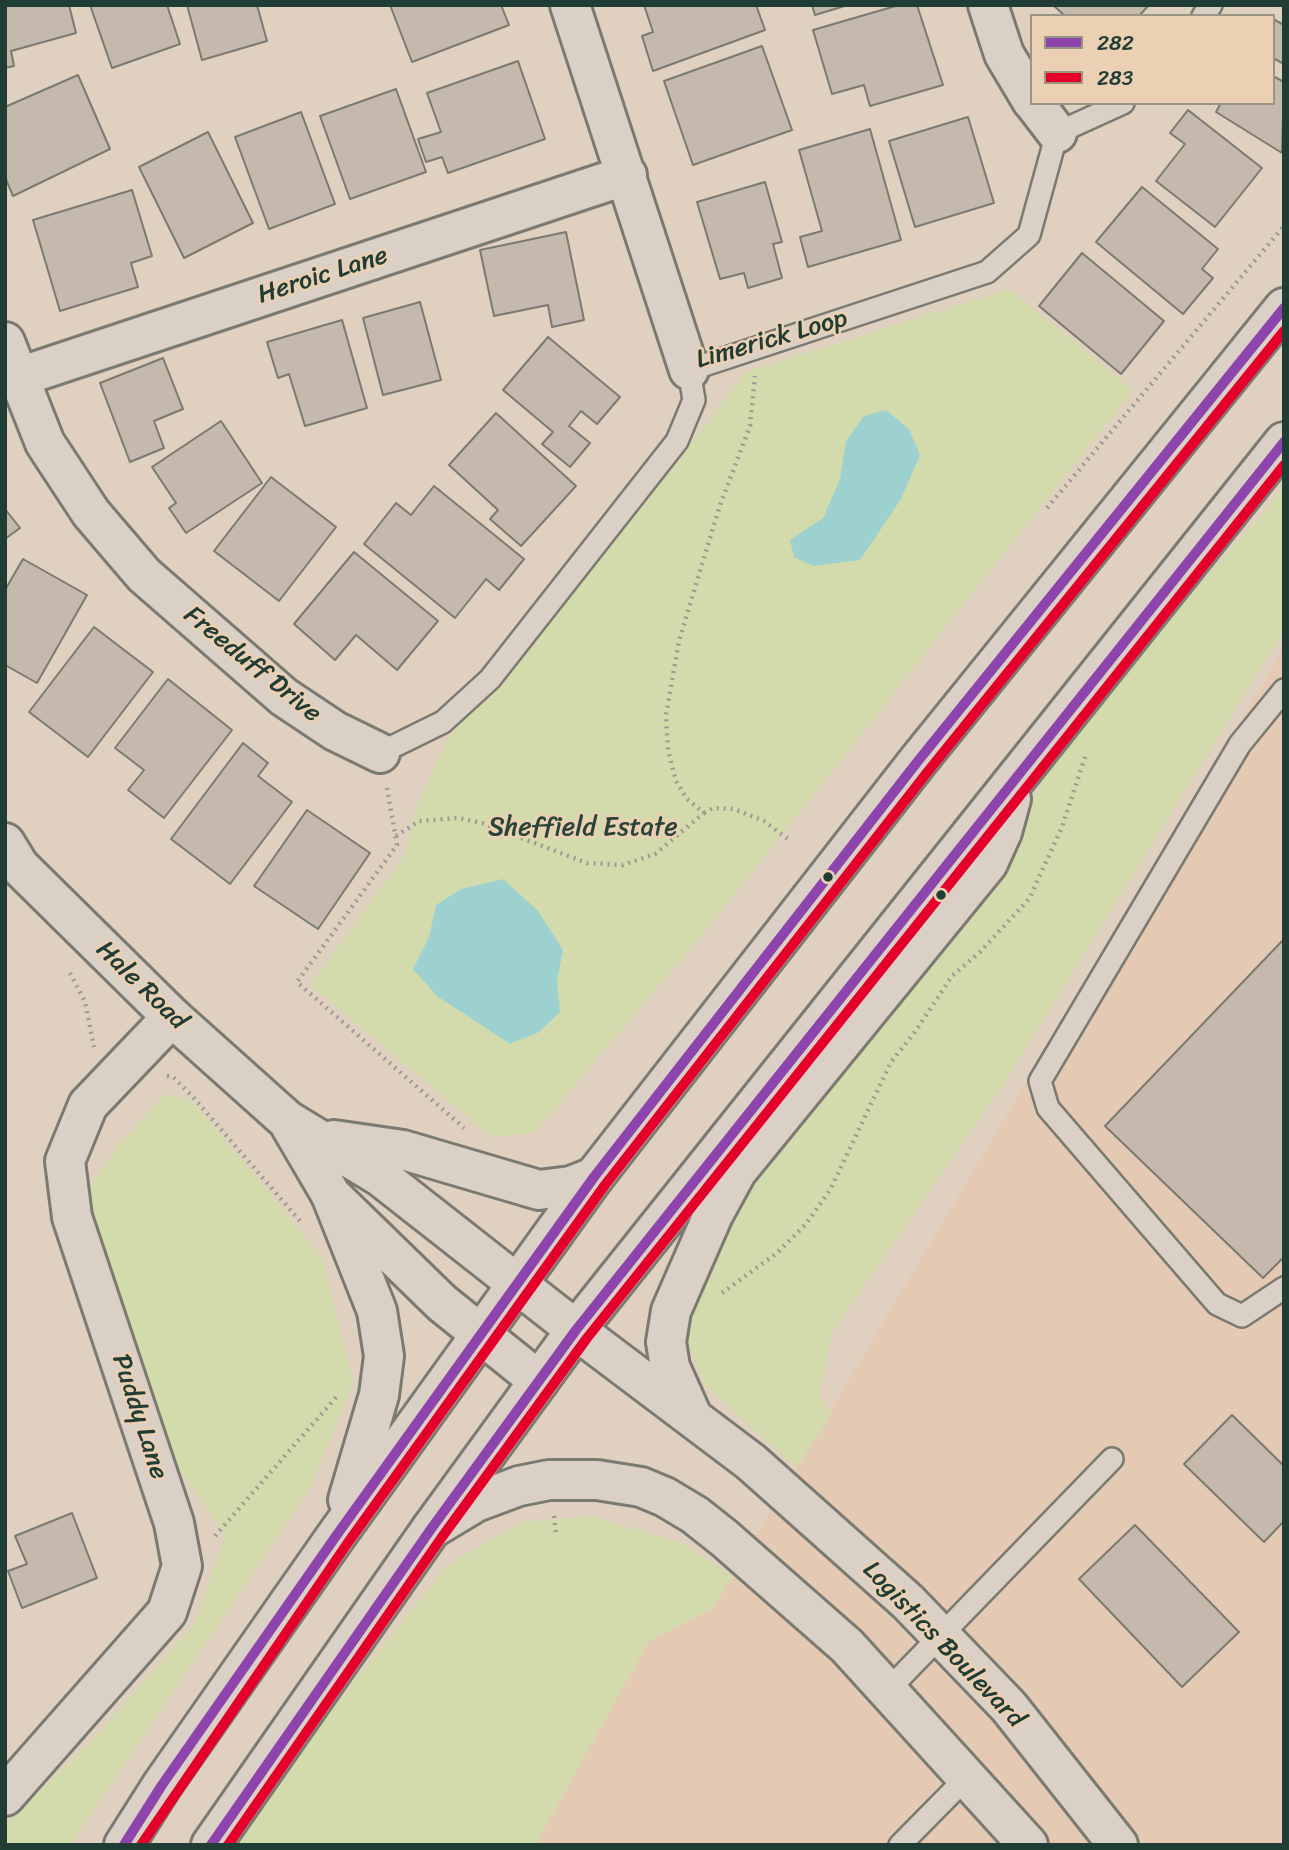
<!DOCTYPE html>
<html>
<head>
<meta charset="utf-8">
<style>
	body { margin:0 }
	#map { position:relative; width:1289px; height:1850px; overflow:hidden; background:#dfd0c0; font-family:Sriracha,sans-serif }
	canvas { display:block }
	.frame { position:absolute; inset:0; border:7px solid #1f3d34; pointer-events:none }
	.legend { position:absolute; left:1030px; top:14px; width:245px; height:91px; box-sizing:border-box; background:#ecd0b3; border:2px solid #9a9580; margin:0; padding:9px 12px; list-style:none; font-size:21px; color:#1f3d34 }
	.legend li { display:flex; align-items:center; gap:14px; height:35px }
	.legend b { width:35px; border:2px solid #9a9580 }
</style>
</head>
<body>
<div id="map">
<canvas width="1289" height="1850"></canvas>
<div class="frame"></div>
<ul class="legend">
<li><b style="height:9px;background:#8e44ad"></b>282</li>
<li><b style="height:9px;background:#e4002b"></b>283</li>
</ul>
</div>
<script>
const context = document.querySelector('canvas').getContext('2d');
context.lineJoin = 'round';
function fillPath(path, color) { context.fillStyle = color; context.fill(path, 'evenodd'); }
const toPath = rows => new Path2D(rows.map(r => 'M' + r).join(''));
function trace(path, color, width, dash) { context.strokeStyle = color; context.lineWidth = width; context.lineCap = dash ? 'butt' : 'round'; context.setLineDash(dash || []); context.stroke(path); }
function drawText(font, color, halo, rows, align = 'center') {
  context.font = font + ' Sriracha,sans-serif'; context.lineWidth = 5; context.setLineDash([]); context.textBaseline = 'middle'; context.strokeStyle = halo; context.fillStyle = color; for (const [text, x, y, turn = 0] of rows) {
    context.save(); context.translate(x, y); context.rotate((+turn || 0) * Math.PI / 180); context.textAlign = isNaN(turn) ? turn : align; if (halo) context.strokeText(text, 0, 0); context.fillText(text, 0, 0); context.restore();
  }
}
fillPath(toPath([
	[1284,649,1284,1845,535,1845,649,1641,713,1608]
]), '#e4c9b3');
fillPath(toPath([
	[1009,289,1133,390,711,924,535,1132,491,1137,310,985,405,855,417,805,447,740,693,441,746,372],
	[1284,488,1284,630,1004,1083,832,1332,819,1395,832,1414,796,1468,704,1384,687,1338,705,1262,778,1129,1001,863,1060,746],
	[165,1094,193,1101,322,1257,353,1382,311,1486,70,1845,5,1845,5,1825,92,1740,195,1623,225,1535,166,1451,93,1234,89,1188,117,1147],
	[592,1516,683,1544,733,1576,713,1608,649,1641,535,1845,231,1845,297,1753,449,1564,522,1522]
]), '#d3dbac');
fillPath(toPath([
	[886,410,909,429,920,455,901,499,860,560,813,566,794,557,790,540,823,518,840,479,846,441,864,416],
	[503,879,538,911,563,950,557,981,560,1012,539,1032,510,1044,437,996,413,969,429,937,436,905,461,889]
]), '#9cd1cf');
const building = toPath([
	[5,5,69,5,76,33,11,51,14,66,5,68,5,5],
	[90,5,167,5,180,44,112,68,90,5],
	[187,5,257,5,267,41,202,60,187,5],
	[390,5,501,5,509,25,412,62,390,5],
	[644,5,756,5,765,30,653,71,642,36,653,32,644,5],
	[812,5,848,5,815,15,812,5],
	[899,5,917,5,943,85,870,106,864,85,832,94,813,30,899,5],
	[1053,5,1149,5,1139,16,1065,16,1053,5],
	[1273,19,1284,25,1284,64,1273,58,1273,19],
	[762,46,792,130,693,165,664,81,762,46],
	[518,61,545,139,448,173,442,157,426,162,418,139,441,132,427,93,518,61],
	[78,75,110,149,13,196,5,177,5,107,78,75],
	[1273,76,1284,82,1282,153,1216,112,1221,103,1273,103,1273,76],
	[396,89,426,172,350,199,320,116,396,89],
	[1188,110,1262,168,1215,227,1156,181,1185,144,1170,133,1188,110],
	[301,112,335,204,269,229,235,137,301,112],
	[968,117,994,203,915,227,889,141,968,117],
	[870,129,901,240,808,267,800,237,822,231,799,150,870,129],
	[208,132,253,223,184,258,139,167,208,132],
	[765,182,782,242,773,244,782,278,748,288,744,273,720,279,697,202,765,182],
	[1142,187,1218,249,1202,269,1213,278,1183,314,1096,242,1142,187],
	[132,190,152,256,131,263,138,287,60,311,33,220,132,190],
	[566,232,584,320,552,327,548,305,494,316,480,250,566,232],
	[1082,253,1164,321,1121,374,1039,306,1082,253],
	[420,302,441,380,383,395,363,318,420,302],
	[342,320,367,408,305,426,289,374,278,378,267,342,342,320],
	[548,337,620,397,597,424,581,411,569,426,590,443,570,467,542,444,553,432,503,390,548,337],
	[163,358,183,409,154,421,164,448,130,462,100,383,163,358],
	[496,413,576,486,521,546,490,519,498,510,449,465,496,413],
	[221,421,262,483,186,533,169,508,176,503,152,467,221,421],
	[271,477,336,527,279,601,214,551,271,477],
	[434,486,524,559,499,590,486,579,455,618,364,544,396,503,411,515,434,486],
	[5,509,20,528,5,539,5,509],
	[354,552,438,621,397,670,356,635,335,660,294,624,354,552],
	[23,559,87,595,37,683,5,665,5,590,23,559],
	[94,627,153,672,88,757,29,712,94,627],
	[168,679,232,730,164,818,128,790,144,770,115,748,168,679],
	[243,743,268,763,258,776,292,802,230,884,171,839,243,743],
	[307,810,370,853,318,929,254,886,307,810],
	[1284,939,1284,1257,1263,1278,1105,1126,1284,939],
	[1232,1415,1284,1466,1284,1521,1264,1542,1184,1464,1232,1415],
	[72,1513,97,1578,22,1608,8,1571,27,1564,15,1536,72,1513],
	[1135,1525,1239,1632,1182,1687,1079,1579,1135,1525]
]);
fillPath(building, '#c5b8ac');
trace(building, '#7b7a71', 2);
const service = toPath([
	[1203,16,1211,5],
	[1284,690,1240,744,1040,1081,1048,1108,1217,1304,1242,1316,1284,1288],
	[380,753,443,722,490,679,677,441,694,400,689,370,987,272,1029,235,1057,133,1123,103],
	[888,1690,1112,1459],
	[900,1845,968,1776]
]);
const minor = toPath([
	[570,5,689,370],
	[988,5,1004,54,1032,101],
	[1034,103,1057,133],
	[5,342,45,443,91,513,144,575,284,697,335,731,380,753],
	[19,377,627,175],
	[5,1796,167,1612,182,1566,174,1523,72,1217,65,1161,88,1105,172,1017]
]);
const tertiary = toPath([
	[576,1330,751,1462,908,1602,1009,1707,1118,1845],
	[431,1529,476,1502,519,1486,549,1480,597,1480,641,1487,665,1497,695,1515,724,1538,847,1646,1028,1845]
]);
const secondary = toPath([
	[5,843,19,866,172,1017,287,1120,381,1177,576,1330],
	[290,1125,331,1195,442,1303,539,1381],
	[334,1140,403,1150,539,1190,571,1186,594,1177]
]);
const trunk = toPath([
	[331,1195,377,1311,384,1356,379,1395,348,1500],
	[691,1414,670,1367,666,1342,671,1311,713,1215,737,1171,988,863,1002,832,1011,799],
	[124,1845,162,1785,336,1536,594,1177,918,761,1284,308],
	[211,1845,431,1529,576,1330,1284,442]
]);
trace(service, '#7b7a71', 26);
trace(minor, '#7b7a71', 44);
trace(tertiary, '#7b7a71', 44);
trace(secondary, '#7b7a71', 44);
trace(trunk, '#7b7a71', 44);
trace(toPath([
	[1047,508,1284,226],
	[387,788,397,845,297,982,464,1128],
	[704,813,713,808,734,809,764,821,788,839],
	[396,836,419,821,458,818,482,823,587,863,623,865,655,854,704,813,687,799,676,781,668,750,666,715,679,641,719,508,750,426,755,376],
	[70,973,85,1002,94,1047],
	[167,1076,173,1077,193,1097,300,1221],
	[722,1293,777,1253,806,1224,830,1190,891,1062,915,1032,952,976,980,952,1029,899,1062,827,1086,754],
	[554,1516,556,1533],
	[215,1536,338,1395]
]), '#9e9a90', 4.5, [2, 5]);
trace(service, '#dad0c5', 21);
trace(minor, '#dad0c5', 38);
trace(tertiary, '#dad0c5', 38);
trace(secondary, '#dad0c5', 38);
trace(trunk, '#dad0c5', 38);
trace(toPath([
	[124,1845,162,1785,336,1536,594,1177,918,761,1284,308],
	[211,1845,431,1529,576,1330,1284,442]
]), '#8e44ad', 10);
trace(toPath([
	[141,1845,347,1544,605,1185,929,770,1284,331],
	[228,1845,442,1537,587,1338,1284,465]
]), '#e4002b', 10);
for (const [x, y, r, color] of [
	[828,877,6,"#1f3d34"],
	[941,895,6,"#1f3d34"]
]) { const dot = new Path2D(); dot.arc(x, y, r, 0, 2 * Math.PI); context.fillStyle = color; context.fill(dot); trace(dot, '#ecd0b3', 2.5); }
drawText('26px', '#1f3d34', '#ecd0b3', [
	["Heroic Lane",323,276,-18],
	["Limerick Loop",772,340,-16],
	["Freeduff Drive",252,665,39],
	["Hale Road",141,986,44],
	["Puddy Lane",139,1417,72],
	["Logistics Boulevard",943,1645,46]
]);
drawText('26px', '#284539', '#ecd0b3', [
	["Sheffield Estate",583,828]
]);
</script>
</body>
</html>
